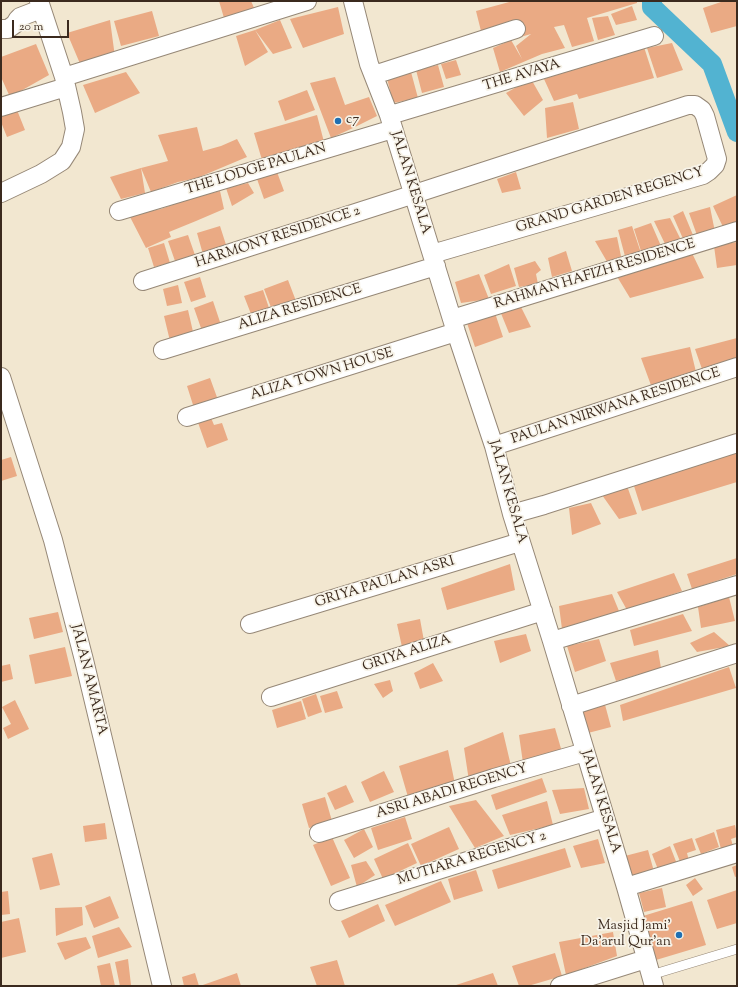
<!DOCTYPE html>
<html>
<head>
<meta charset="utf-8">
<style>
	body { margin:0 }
	#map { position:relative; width:738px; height:987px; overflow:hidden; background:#f2e7d0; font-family:"Sorts Mill Goudy",serif }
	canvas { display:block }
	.frame { position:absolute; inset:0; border:2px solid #3b2a1e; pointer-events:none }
	.scale { position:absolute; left:12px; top:20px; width:57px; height:18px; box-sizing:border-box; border:2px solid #3b2a1e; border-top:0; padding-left:5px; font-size:12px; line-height:14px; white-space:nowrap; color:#3b2a1e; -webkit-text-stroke:3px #f7f3e8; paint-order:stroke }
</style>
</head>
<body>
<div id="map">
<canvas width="738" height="987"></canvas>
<div class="frame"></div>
<div class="scale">20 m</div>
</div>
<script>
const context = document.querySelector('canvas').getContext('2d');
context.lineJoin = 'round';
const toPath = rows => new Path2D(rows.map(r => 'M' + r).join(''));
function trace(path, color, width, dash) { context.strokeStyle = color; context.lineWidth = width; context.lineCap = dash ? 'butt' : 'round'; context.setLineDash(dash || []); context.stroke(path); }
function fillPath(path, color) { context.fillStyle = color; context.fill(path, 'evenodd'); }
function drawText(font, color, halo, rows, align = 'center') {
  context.font = font + ' "Sorts Mill Goudy",serif'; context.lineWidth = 3.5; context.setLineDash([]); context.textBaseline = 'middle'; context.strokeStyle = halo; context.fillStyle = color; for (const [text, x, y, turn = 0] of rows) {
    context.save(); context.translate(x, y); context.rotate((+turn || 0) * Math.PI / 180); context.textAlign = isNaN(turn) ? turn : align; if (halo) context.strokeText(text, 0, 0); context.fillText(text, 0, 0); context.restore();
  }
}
trace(toPath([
	[652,1,652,7,712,64,737,132]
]), '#52b3d1', 20);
fillPath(toPath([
	[219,1,251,1,255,10,224,18],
	[513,1,637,1,637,3,587,18,594,41,572,47,564,25,554,27,565,48,542,54,500,72,493,48,511,40,522,59,516,46,531,34,485,47,476,11],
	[724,1,737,1,737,26,711,33,703,8],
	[632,6,637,20,616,25,611,14],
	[338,7,344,34,303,48,290,19],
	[152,11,159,36,121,46,114,21],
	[608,16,615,35,598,40,592,18],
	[110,20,115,57,81,66,67,33],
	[280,20,292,48,273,54,255,30,268,52,245,66,236,36,255,30],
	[672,43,683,70,657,78,647,48],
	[36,44,49,75,10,97,1,77,1,57],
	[644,47,654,78,579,99,577,94,554,101,544,79,569,70,588,65],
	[456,60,461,75,446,79,441,64],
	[438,65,444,87,422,93,416,70],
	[126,72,140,93,95,113,83,85],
	[411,72,418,98,393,103,387,78],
	[335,77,345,105,369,97,377,116,353,128,331,138,310,83],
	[531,79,543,100,524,116,506,93],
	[307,90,315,110,285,121,278,101],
	[573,102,579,129,547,138,545,108],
	[17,110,25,130,7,137,1,122,1,116],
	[317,115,324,142,262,160,254,133],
	[197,127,203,151,221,146,237,139,247,157,197,178,178,182,151,192,141,168,168,161,158,135],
	[141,168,145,193,121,199,110,177],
	[277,172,284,191,264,199,257,179],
	[516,172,521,189,502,193,497,179],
	[248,183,254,193,232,206,226,188],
	[220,191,224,209,196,221,169,232,171,237,146,248,129,215,161,209,188,199],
	[737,195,737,223,724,229,713,206],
	[710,207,715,232,698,238,689,213],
	[683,211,693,235,684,241,673,216],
	[670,218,681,240,666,246,654,221],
	[651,223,661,246,641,251,634,229],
	[220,226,228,251,204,258,197,233],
	[632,226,642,256,626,260,618,230],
	[188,235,195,255,175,261,168,241],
	[617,237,622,261,609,265,595,241],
	[737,242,737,265,717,268,714,246],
	[164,243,170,263,154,267,148,248],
	[566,251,572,271,552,277,548,258],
	[691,251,704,278,630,298,616,275],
	[535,261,541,270,536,274,538,284,519,287,514,268],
	[509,264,516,286,491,294,484,275],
	[479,274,489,299,461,303,455,282],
	[200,277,206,297,191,302,184,282],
	[288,280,296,301,272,310,264,289],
	[178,285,182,303,167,306,163,289],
	[263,290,269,308,251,314,244,296],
	[213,301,221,325,202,331,194,308],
	[521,307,531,327,509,333,500,311],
	[188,310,194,336,170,341,164,316],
	[495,313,503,337,475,347,467,323],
	[737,338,737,360,703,372,695,349],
	[690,347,696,372,652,388,641,358],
	[210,378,218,400,194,408,187,386],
	[209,413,214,425,222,423,228,440,207,448,196,417],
	[737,450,737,482,642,511,634,486],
	[11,457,17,476,1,481,1,460],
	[626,483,637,514,619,519,602,495],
	[591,503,601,524,572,535,569,508],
	[737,558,737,574,692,589,687,574],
	[510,564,515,590,447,610,441,588],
	[674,573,682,591,627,610,617,592],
	[612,594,619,611,562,629,559,606],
	[729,597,735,621,701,628,698,607],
	[58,612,63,632,34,639,29,618],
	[683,614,692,631,634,646,630,630],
	[420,619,424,641,402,647,397,624],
	[714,632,730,646,697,652,690,643],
	[526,634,531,651,500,663,494,641],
	[599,639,606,661,575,672,567,646],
	[65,647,72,676,35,684,29,655],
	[658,650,661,668,616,681,610,663],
	[433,663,443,681,420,689,414,673],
	[10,664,13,679,1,682,1,666],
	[729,667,736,688,623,721,620,705],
	[390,680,393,691,383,698,374,684],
	[337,691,343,708,325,713,320,696],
	[316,694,322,712,308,717,302,699],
	[15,700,29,729,8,739,3,728,11,724,2,707],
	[301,701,306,719,277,728,272,710],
	[604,701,611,727,588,733,581,708],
	[555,728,562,752,523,763,519,735],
	[503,732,511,766,469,781,464,748],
	[448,750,455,784,408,797,399,766],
	[384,771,394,792,370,802,361,782],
	[542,778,547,792,496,810,491,795],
	[346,785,354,802,335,810,327,793],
	[584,788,589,809,560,814,552,790],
	[325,797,332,821,309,828,302,804],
	[476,800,504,836,475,848,449,806],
	[547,801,553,825,510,835,502,815],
	[405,817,412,839,378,850,371,828],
	[105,823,107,839,85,842,83,826],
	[735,825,737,837,731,839,733,846,721,849,716,830],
	[449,827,459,849,421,866,411,844],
	[364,829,373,847,354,858,344,840],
	[714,832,719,847,701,854,695,839],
	[332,837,350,878,331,886,313,845],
	[692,838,696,850,687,853,689,861,681,864,673,844],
	[598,839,605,863,581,868,573,846],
	[408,843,417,863,383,879,374,859],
	[670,846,677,864,659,872,652,854],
	[565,848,571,867,498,889,492,870],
	[648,850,655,875,628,881,621,857],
	[52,853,60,885,40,890,32,858],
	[366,861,375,875,357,887,351,865],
	[737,865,737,876,735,877,732,867],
	[476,870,483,891,454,900,448,879],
	[695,878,703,889,693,896,686,885],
	[441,881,451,902,395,926,385,905],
	[662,888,666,907,644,912,639,893],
	[737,890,737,923,717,929,707,900],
	[8,891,10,914,1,915,1,892],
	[110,896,119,918,94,928,85,906],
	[692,901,706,945,656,960,643,916],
	[378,904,385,921,349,938,341,921],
	[82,907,83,925,56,936,55,908],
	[19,918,26,952,1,958,1,922],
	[119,927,132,947,98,958,92,936],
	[613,932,617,956,566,975,559,942],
	[86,937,91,948,65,960,57,943],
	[555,953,562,976,528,986,519,986,512,966],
	[128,959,131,985,120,986,115,962],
	[337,960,345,986,317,986,310,967],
	[110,963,115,986,101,986,97,966],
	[195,973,199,986,184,986,182,977],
	[237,973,241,986,200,986],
	[493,973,498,986,453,986]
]), '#eaaa84');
const lane = toPath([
	[651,975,737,949]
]);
const street = toPath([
	[353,1,369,64,389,115,456,332,494,446,512,514,552,641,626,887,654,986],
	[1,29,8,29,15,24,18,19,20,17,41,9],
	[374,75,516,29],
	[64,77,307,1],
	[1,107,66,87],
	[389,115,397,113,654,36],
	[1,193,41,174,62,161,71,147,75,129,72,112,64,77,39,1],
	[119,211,393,129],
	[143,281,399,199,688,105,695,105,702,110,705,116,717,159,715,165,709,171,703,175,432,254],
	[452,319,737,231],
	[163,350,436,266],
	[1,377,53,540,84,660,162,986],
	[187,417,456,332],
	[494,446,737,367],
	[512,514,544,505,737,443],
	[250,624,520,542],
	[552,641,737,585],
	[271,697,543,611],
	[571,706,737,653],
	[319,833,494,778,585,752],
	[626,887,737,853],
	[339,901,605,818],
	[560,986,646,959]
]);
trace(lane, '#968877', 10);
trace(street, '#968877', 20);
trace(lane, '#fff', 9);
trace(street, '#fff', 18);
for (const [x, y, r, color] of [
	[338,121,4,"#1f6fb2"],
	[679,935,4,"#1f6fb2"]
]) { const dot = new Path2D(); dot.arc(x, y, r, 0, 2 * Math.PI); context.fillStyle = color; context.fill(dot); trace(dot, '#f7f3e8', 1.5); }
drawText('14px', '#3b2a1e', '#f7f3e8', [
	["THE AVAYA",522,76,-17],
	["THE LODGE PAULAN",256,170,-17],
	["JALAN KESALA",410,183,73],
	["GRAND GARDEN REGENCY",610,201,-17],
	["HARMONY RESIDENCE 2",278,238,-18],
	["RAHMAN HAFIZH RESIDENCE",595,275,-17],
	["ALIZA RESIDENCE",300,308,-17],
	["ALIZA TOWN HOUSE",322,375,-17],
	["PAULAN NIRWANA RESIDENCE",616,407,-18],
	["JALAN KESALA",507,492,74],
	["GRIYA PAULAN ASRI",385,583,-17],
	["GRIYA ALIZA",407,654,-18],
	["JALAN AMARTA",88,680,76],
	["ASRI ABADI REGENCY",452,792,-17],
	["JALAN KESALA",600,802,73],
	["MUTIARA REGENCY 2",472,859,-17]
]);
drawText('14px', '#3b2a1e', '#f7f3e8', [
	["c7",346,121],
	["Masjid Jami'",671,927,"right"],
	["Da'arul Qur'an",671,943,"right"]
], 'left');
</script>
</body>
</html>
